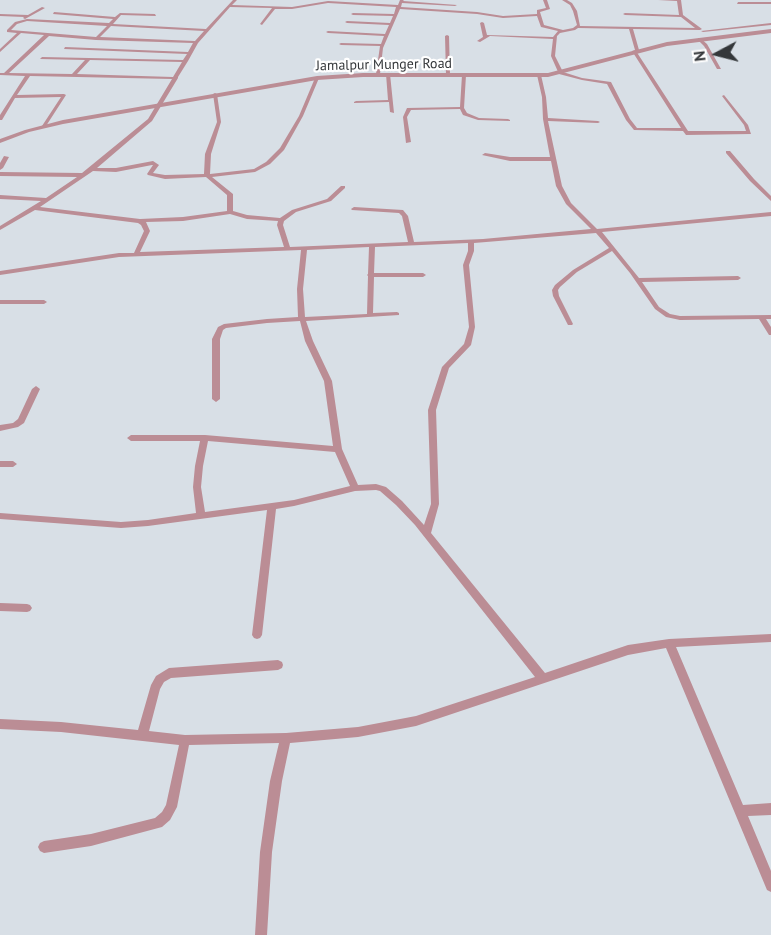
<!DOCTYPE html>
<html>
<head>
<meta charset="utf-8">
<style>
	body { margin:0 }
	#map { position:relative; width:771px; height:935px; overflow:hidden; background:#d8dfe6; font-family:"PT Sans",sans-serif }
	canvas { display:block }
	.north { position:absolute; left:687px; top:24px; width:60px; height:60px; -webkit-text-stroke:4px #fff; paint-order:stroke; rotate:263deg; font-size:16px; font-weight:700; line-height:24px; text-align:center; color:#34373a }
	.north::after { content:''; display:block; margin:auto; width:21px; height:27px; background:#34373a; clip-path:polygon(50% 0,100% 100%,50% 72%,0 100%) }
</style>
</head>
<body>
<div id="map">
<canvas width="771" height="935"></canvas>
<div class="north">N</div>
</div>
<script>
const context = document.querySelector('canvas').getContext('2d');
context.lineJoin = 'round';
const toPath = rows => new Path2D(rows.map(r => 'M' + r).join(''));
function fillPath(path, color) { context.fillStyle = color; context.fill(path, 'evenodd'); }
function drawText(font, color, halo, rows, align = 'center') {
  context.font = font + ' "PT Sans",sans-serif'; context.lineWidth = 4.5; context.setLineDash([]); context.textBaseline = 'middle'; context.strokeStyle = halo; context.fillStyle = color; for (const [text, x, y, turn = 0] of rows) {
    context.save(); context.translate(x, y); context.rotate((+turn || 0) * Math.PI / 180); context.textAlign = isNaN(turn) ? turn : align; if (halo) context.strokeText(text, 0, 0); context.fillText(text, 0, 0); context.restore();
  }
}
fillPath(toPath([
	[233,0,237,0,232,5,292,7,328,1,398,5,400,0,404,0,403,1,457,5,455,6,402,3,401,7,477,12,503,16,537,14,537,10,546,8,543,0,547,0,550,9,540,12,544,25,563,30,573,28,577,25,573,11,570,5,562,0,567,0,572,3,577,11,580,26,695,28,681,17,625,15,623,14,625,13,679,15,677,1,658,0,681,0,683,15,702,29,700,30,633,29,639,50,636,51,688,131,746,131,744,125,722,96,724,95,748,125,751,134,686,135,683,131,634,130,626,120,607,84,582,80,559,74,551,56,553,39,490,36,480,42,477,41,483,37,480,23,482,22,484,23,487,35,553,37,558,31,541,27,537,16,503,18,477,14,400,9,383,48,380,74,378,75,376,74,380,46,341,45,339,44,341,43,381,44,384,36,328,33,326,32,328,31,385,34,389,25,347,23,345,22,347,21,390,23,393,16,353,15,351,14,353,13,394,14,396,7,328,3,292,9,275,9,262,25,260,24,272,8,230,7,198,43,188,61,178,77,178,78,152,121,97,168,116,168,153,161,159,165,153,173,165,175,204,174,205,154,217,122,213,94,215,93,217,94,221,122,211,154,210,174,254,169,266,162,280,148,299,116,315,78,317,77,319,78,303,116,284,150,270,164,255,172,212,177,233,194,233,211,247,215,280,218,292,210,327,199,341,186,345,186,345,188,331,201,296,212,284,221,283,225,290,247,408,242,402,216,399,213,352,210,351,209,354,207,403,210,408,216,414,242,483,239,591,229,566,204,556,186,551,161,510,161,482,155,485,153,510,157,550,157,543,119,542,97,537,75,539,74,541,75,546,97,548,118,598,121,600,122,598,123,548,121,562,186,571,203,597,229,771,212,771,216,602,232,639,278,738,276,741,278,738,280,642,282,659,307,670,314,680,316,771,315,771,319,766,319,771,327,771,335,769,335,759,319,680,320,666,317,655,309,630,273,612,251,577,272,560,287,558,290,559,296,573,324,572,325,568,325,553,296,552,290,555,285,573,270,609,248,596,233,474,243,474,251,469,265,475,327,471,345,449,368,436,410,439,504,431,533,545,673,628,645,669,639,771,634,771,642,676,647,743,805,771,803,771,815,748,816,771,871,771,892,767,890,666,648,628,655,416,726,358,737,290,743,282,781,272,852,267,935,255,935,260,852,270,781,279,743,189,745,177,807,170,820,162,827,91,846,44,853,40,851,38,847,40,843,44,841,91,834,155,818,162,812,166,805,179,745,61,732,0,729,0,719,61,722,138,730,151,685,156,676,169,668,278,660,282,662,283,665,282,668,278,670,171,678,164,682,160,689,149,731,185,735,286,733,358,727,416,716,535,677,415,525,396,505,380,491,376,490,355,491,294,506,276,509,262,635,260,638,257,639,254,638,252,635,267,510,148,526,121,528,0,519,0,513,121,522,148,520,196,513,193,487,195,466,200,441,131,441,127,438,131,435,205,435,333,446,324,381,305,341,300,321,267,323,226,328,223,330,220,339,220,399,216,402,212,399,212,339,218,327,224,324,267,319,298,317,297,289,301,250,119,257,0,275,0,271,119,253,134,253,144,231,141,225,138,223,35,210,0,230,0,226,41,201,0,199,0,195,46,198,77,177,0,176,0,172,82,173,148,119,172,79,30,76,17,95,64,94,66,95,46,126,44,127,42,126,61,97,15,98,2,120,0,120,0,115,25,76,0,75,0,73,4,73,44,35,21,33,0,52,0,49,17,33,7,32,7,30,15,22,27,19,109,23,113,19,53,14,54,12,115,17,120,13,155,14,156,16,121,15,113,24,206,29,233,0],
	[27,21,107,26,96,37,11,30,17,24,27,21],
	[111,26,204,31,195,41,100,37,111,26],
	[578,28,629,29,635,50,632,51,681,128,637,128,630,119,611,82,582,78,563,72,555,56,557,36,560,33,575,30,578,28],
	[49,36,96,40,193,43,188,52,65,47,64,49,187,54,183,60,42,57,40,59,85,60,72,74,9,73,49,36],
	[90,60,182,62,173,77,77,74,90,60],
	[152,165,153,165,147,174,148,175,165,179,206,177,227,195,227,211,183,217,140,219,40,207,93,171,116,172,152,165],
	[230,214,247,219,278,221,277,225,284,247,140,252,150,231,146,222,183,221,230,214],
	[468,243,468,251,463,265,469,327,464,344,442,367,428,410,431,504,424,525,402,501,386,487,376,484,358,485,342,449,332,381,313,341,306,321,399,315,399,313,397,312,373,313,374,277,423,277,426,275,423,273,374,273,375,247,468,243],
	[369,247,368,274,367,275,368,276,367,314,305,317,303,289,307,250,369,247],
	[208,441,335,452,350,486,294,500,205,512,201,487,203,466,208,441],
	[738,2,771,2,771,4,737,4,738,2],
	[42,7,45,8,25,19,23,18,24,17,0,16,0,14,28,15,42,7],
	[771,23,771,25,703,32,701,31,771,23],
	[447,35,449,36,450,75,448,76,446,75,445,36,447,35],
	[698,38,700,38,707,44,721,69,717,69,704,46,698,40,698,38],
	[388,73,390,74,394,113,390,112,389,102,354,103,354,102,356,101,388,100,386,74,388,73],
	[464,74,466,75,464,108,467,113,479,118,508,119,510,120,510,121,478,120,463,115,460,109,411,110,407,117,411,142,406,143,403,117,407,108,460,107,462,75,464,74],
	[726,151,730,151,754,179,771,196,771,201,750,181,726,153,726,151],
	[4,156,9,157,3,168,0,170,0,163,4,156],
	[0,300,44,300,47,302,44,304,0,304,0,300],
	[36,386,40,389,24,423,18,427,0,431,0,425,13,423,18,419,32,389,36,386],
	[0,461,13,461,17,464,13,467,0,467,0,461],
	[0,603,27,604,30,605,32,608,30,611,27,612,0,611,0,603]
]), '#bb8d95');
fillPath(toPath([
	[771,29,771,33,667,46,548,77,363,77,317,80,63,124,29,132,0,143,0,139,25,130,63,120,317,76,363,73,548,73,667,42,771,29]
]), '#bb8d95');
drawText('14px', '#34373a', '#fff', [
	["Jamalpur Munger Road",384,65,-1]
]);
</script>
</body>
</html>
